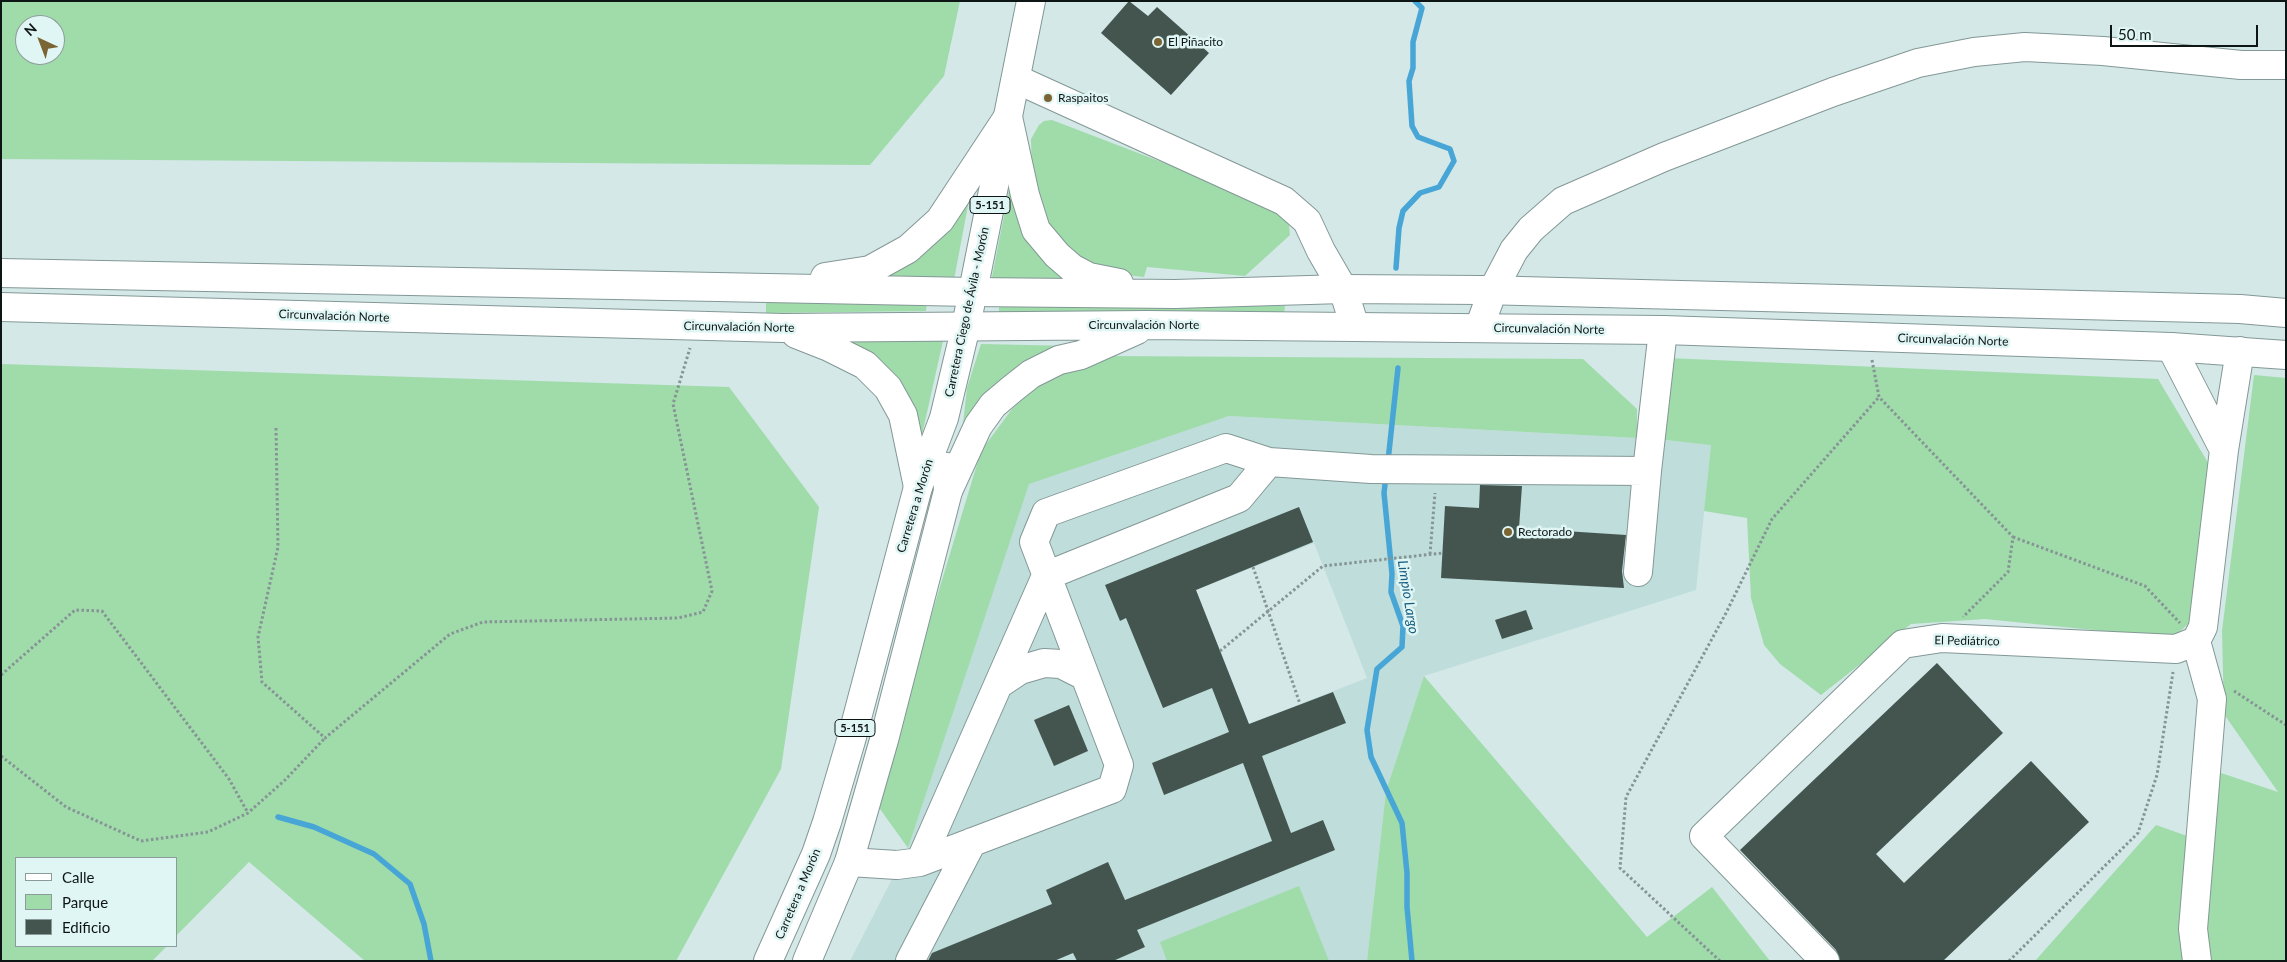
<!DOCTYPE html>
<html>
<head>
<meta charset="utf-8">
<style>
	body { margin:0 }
	#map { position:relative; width:2287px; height:962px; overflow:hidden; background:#d3e8e7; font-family:Lato,sans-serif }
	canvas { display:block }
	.frame { position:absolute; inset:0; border:2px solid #0e1515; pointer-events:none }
	.legend { position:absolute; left:15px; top:857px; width:162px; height:90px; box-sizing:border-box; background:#e0f6f4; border:1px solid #8c9c9b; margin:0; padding:6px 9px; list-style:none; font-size:15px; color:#0e1515 }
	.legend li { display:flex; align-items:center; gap:10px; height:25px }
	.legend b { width:25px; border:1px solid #8c9c9b }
	.north { position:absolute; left:15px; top:15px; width:50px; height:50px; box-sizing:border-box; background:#e0f6f4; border:1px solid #8c9c9b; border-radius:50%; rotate:317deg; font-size:14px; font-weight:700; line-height:20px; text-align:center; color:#0e1515 }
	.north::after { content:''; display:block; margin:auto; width:18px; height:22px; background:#7b6535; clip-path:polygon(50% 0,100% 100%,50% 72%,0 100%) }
	.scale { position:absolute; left:2110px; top:25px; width:148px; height:22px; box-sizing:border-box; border:2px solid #0e1515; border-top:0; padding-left:6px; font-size:15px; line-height:18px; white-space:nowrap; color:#0e1515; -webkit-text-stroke:4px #e0f6f4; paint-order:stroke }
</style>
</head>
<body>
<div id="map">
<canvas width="2287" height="962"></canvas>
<div class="frame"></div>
<ul class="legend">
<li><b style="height:6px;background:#fff"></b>Calle</li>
<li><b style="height:14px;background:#a0dbaa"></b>Parque</li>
<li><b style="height:14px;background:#44554f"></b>Edificio</li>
</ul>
<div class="north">N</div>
<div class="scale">50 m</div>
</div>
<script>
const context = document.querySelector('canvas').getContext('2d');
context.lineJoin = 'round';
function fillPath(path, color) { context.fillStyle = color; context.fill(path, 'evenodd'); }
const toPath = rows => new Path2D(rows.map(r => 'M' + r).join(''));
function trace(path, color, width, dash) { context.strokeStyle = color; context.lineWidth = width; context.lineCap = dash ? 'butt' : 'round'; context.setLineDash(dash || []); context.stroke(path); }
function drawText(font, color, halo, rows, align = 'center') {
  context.font = font + ' Lato,sans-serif'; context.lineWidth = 5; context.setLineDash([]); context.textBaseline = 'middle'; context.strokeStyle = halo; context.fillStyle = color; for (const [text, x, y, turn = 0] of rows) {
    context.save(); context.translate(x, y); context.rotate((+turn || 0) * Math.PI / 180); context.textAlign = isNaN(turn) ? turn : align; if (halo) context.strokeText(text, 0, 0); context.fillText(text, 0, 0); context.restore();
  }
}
fillPath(toPath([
	[1229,416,1637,438,1711,444,1696,590,1424,676,1386,791,1367,961,850,961,908,848,1028,484],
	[1314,543,1367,678,1249,724,1196,590]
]), '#bedddb');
fillPath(toPath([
	[1,1,960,1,944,76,870,165,1,159],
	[25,25,55,25,55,55,25,55],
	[1052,120,1266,202,1283,213,1289,225,1290,235,1245,276,1147,267,1144,277,1126,275,1098,267,1070,253,1044,228,1032,177,1031,139,1039,125,1044,121],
	[1010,185,1076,287,991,282],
	[969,200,953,285,853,283],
	[927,301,926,311,766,313,766,302],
	[999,305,1285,306,1284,313,999,314],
	[841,339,943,341,919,448],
	[981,344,1074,346,1009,373,976,405,963,424,967,388],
	[1111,356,1583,359,1637,409,1637,438,1229,416,1029,484,908,848,875,802,981,451,1012,409,1045,378],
	[1667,358,2158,379,2210,466,2189,623,2173,638,1985,619,1911,624,1821,695,1780,664,1764,645,1751,598,1747,518,1704,511,1711,445,1665,440],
	[1,364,729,387,819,507,781,769,676,961,365,961,249,862,176,936,176,858,16,858,16,946,167,946,152,961,1,961],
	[2254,375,2286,378,2286,961,2035,961,2156,825,2210,844,2218,772,2278,792,2224,714,2222,631],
	[1424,676,1647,937,1712,887,1770,961,1367,961,1386,791],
	[1299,886,1329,961,1167,961,1160,942]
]), '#a0dbaa');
trace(toPath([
	[1396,268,1399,228,1403,211,1420,193,1439,187,1454,161,1450,149,1418,137,1412,126,1409,81,1413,68,1413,42,1422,8,1415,1],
	[1388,461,1398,368],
	[1386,476,1384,493,1392,574,1391,592,1403,626,1402,647,1377,669,1367,730,1371,757,1402,823,1407,873,1407,907,1412,961],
	[278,817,314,827,374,854,410,884,424,924,431,961]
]), '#48a6d7', 5.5);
fillPath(toPath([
	[1129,1,1148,16,1157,7,1209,53,1171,95,1101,33],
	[1480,485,1522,486,1519,528,1626,535,1622,571,1624,588,1441,578,1445,506,1479,508],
	[1299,507,1313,542,1196,590,1249,724,1333,692,1346,723,1262,756,1291,833,1323,820,1335,850,1137,930,1145,947,1113,961,1077,961,1073,953,1054,961,928,961,932,953,1052,904,1046,890,1108,862,1125,900,1272,841,1243,763,1164,795,1152,763,1229,732,1212,688,1163,708,1126,618,1120,621,1105,585],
	[1526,610,1533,629,1502,639,1495,620],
	[1937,663,2003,733,1876,854,1904,883,2031,761,2089,822,1943,961,1840,961,1836,950,1740,850],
	[1069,705,1088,751,1054,766,1034,720]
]), '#44554f');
const minor = toPath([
	[1016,79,1284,201,1307,221,1321,251,1343,289,1355,327],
	[1479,328,1493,290,1514,250,1531,229,1563,201,1664,157,1833,92,1918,63,1974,52,2025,47,2103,51,2241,65,2286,65],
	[2171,347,2224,450],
	[1638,572,1647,471,1663,330],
	[2196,641,2212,699,2193,929,2197,961],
	[999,684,1020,670,1044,663,1061,664,1085,676],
	[849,862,897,865,920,862,1112,789,1119,765,1034,542,1046,513,1226,448,1269,462,1371,469,1647,471],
	[920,862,1046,576,1239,498,1269,462],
	[910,961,972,842],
	[1825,961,1704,836,1903,644,1942,638,2176,649,2196,641,2203,627,2224,450,2240,351]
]);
const major = toPath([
	[768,961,816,854,827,822,852,737,918,487,944,418,966,326,1031,1],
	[807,961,849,862,884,740,948,491,947,467]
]);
const highway = toPath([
	[1008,117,1025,195,1036,230,1057,255,1072,268,1089,277,1119,283],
	[1,273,972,292,1175,294,1343,289,1481,290,2240,309,2286,313],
	[825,277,870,270,908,249,940,220,1008,117],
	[1,307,783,328,1147,325,1663,330,2171,347,2286,355],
	[796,334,829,347,865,365,888,388,903,415,918,487],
	[948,491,978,426,993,405,1012,389,1031,374,1059,360,1081,355,1137,330]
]);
trace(minor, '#839896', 30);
trace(major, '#839896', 30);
trace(highway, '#839896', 30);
trace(toPath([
	[1872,360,1879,397,2013,537,2008,572,1963,617],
	[276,428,278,547,258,637,262,682,325,738,450,634,483,622,678,618,703,612,712,591,673,404,690,348],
	[2013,537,2145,586,2180,623],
	[1430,554,1435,493],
	[1253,567,1300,704],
	[1220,651,1323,566,1443,553],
	[1,675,75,610,102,611,229,779,248,813],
	[2234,691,2286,725],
	[1,756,66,807,141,841,208,832,248,813,285,780,325,738],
	[1720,961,1620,868,1626,797,1726,613,1772,519,1879,397],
	[2009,961,2138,833,2157,775,2173,672]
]), '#859494', 3, [2.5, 2.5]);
trace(minor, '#fff', 28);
trace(major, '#fff', 28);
trace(highway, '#fff', 28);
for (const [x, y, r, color] of [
	[1158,42,5,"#7b6535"],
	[1048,98,5,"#7b6535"],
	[1508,532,5,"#7b6535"]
]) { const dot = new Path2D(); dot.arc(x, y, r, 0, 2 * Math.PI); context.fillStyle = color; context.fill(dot); trace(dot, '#e0f6f4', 2); }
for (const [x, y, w] of [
	[990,205,40],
	[855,728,40]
]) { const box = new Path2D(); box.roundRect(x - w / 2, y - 8.5, w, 17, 4); context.fillStyle = '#e0f6f4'; context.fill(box); trace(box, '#0e1515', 1); }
drawText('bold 11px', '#0e1515', null, [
	["5-151",990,205],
	["5-151",855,728]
]);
drawText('12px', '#0e1515', '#e0f6f4', [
	["El Piñacito",1168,42],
	["Raspaitos",1058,98],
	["Rectorado",1518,532]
], 'left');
drawText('12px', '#0e1515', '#e0f6f4', [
	["Carretera Ciego de Ávila - Morón",967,312,-78],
	["Circunvalación Norte",334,316,2],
	["Circunvalación Norte",1144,325],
	["Circunvalación Norte",739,327,1],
	["Circunvalación Norte",1549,329,1],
	["Circunvalación Norte",1953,340,2],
	["Carretera a Morón",915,506,-73],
	["El Pediátrico",1967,641,1],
	["Carretera a Morón",798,894,-67]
]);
drawText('italic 14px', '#165d7f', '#e0f6f4', [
	["Limpio Largo",1408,597,81]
]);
</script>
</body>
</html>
